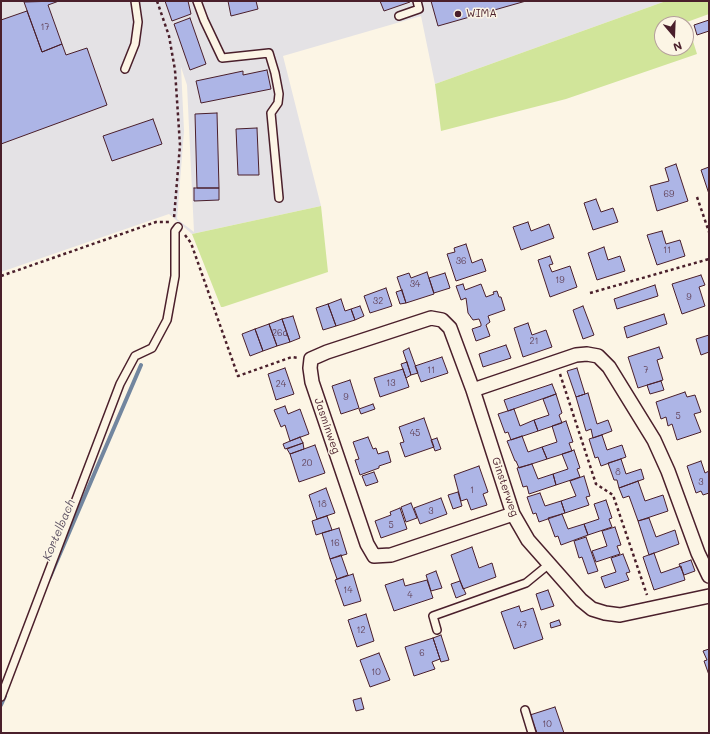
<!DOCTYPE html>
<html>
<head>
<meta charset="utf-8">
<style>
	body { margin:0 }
	#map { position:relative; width:710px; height:734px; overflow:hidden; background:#fcf5e5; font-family:Mali,sans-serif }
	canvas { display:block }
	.frame { position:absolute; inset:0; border:2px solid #4a1f2b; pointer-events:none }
	.north { position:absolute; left:654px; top:16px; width:40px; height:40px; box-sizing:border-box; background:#fcf5e5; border:1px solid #b59f9b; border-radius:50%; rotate:161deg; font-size:11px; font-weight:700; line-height:16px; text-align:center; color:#4a1f2b }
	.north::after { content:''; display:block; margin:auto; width:14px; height:18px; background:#4a1f2b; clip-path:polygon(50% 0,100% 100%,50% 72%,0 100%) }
</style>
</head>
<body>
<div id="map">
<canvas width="710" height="734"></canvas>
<div class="frame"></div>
<div class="north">N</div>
</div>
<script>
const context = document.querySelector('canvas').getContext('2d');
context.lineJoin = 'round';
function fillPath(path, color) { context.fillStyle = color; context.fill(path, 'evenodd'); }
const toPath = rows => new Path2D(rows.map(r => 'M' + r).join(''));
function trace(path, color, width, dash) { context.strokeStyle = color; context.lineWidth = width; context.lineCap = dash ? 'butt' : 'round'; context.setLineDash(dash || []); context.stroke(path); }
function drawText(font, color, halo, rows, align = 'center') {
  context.font = font + ' Mali,sans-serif'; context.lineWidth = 3; context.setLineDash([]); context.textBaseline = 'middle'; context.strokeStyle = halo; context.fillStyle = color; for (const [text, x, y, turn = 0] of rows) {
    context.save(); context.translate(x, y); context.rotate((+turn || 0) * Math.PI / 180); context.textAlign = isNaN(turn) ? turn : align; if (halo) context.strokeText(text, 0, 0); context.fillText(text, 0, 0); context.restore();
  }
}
fillPath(toPath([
	[1,1,666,1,435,84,421,16,283,56,321,206,192,234,169,214,1,272],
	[181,67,187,85,194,232,177,219,184,131]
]), '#e4e2e5');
fillPath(toPath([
	[666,1,709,1,709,14,687,22,697,54,566,99,441,131,435,84],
	[662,24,686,24,686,48,662,48],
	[321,206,328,272,223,307,221,307,192,234]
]), '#d1e59a');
trace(toPath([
	[50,577,141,365],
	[1,705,5,696]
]), '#72869f', 4);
const building = toPath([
	[59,1,48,5,62,44,42,52,24,2,59,1],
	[165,1,188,1,191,14,172,21,165,1],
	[228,1,256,1,258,9,231,16,228,1],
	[380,1,410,1,410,2,384,11,380,1],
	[431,1,526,1,438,26,431,1],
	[27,11,42,52,62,44,66,55,87,48,107,105,1,144,1,20,27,11],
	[190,18,206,64,190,70,174,24,190,18],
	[709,20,709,31,697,35,694,25,709,20],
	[267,70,271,89,201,103,196,81,243,71,243,75,267,70],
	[217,113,219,188,197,188,195,114,217,113],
	[153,119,162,144,112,161,103,136,153,119],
	[257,128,259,175,238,175,236,129,257,128],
	[676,164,688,201,657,211,650,186,669,181,665,168,676,164],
	[709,167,709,194,701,170,709,167],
	[194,188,219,188,219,200,194,201,194,188],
	[596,199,601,212,613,208,618,222,593,230,584,203,596,199],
	[528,222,531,231,549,224,554,238,521,250,513,227,528,222],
	[662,231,666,244,680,240,685,256,657,265,647,235,662,231],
	[466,244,472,263,482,259,486,271,456,281,447,254,455,252,454,248,466,244],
	[604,247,608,260,620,256,625,271,597,280,588,253,604,247],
	[550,256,553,264,549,265,552,272,570,266,577,287,550,297,538,260,550,256],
	[427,272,434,294,406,303,397,277,409,273,411,278,427,272],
	[445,273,450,288,434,293,429,278,445,273],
	[701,275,705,285,699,287,705,306,682,314,672,284,701,275],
	[463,284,465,290,481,284,486,297,494,294,493,292,497,291,499,297,501,297,505,310,488,316,490,322,486,325,490,336,476,341,472,329,481,326,481,324,479,319,473,320,468,313,466,298,461,300,456,286,463,284],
	[655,285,658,296,617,309,614,299,655,285],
	[386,288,392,306,370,313,364,296,386,288],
	[402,290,406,303,400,304,396,292,402,290],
	[341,299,345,311,351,309,355,320,336,326,328,304,341,299],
	[328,304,336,326,323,330,316,308,328,304],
	[360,306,364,316,355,320,351,309,360,306],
	[583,306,594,335,583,339,573,310,583,306],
	[664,314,667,324,627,338,624,327,664,314],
	[293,316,300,338,290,342,282,319,293,316],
	[282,319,290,342,277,346,269,324,282,319],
	[528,323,532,335,546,330,552,347,523,357,514,328,528,323],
	[269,324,277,346,263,351,255,329,269,324],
	[255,329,263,351,250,356,242,334,255,329],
	[709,335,709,352,701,355,696,339,709,335],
	[506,345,511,358,483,367,479,354,506,345],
	[659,347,663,358,657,360,663,380,638,388,628,357,659,347],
	[409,348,418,373,411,375,403,351,409,348],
	[442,357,448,373,421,382,415,366,442,357],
	[407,362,411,375,406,378,401,364,407,362],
	[285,368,294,394,276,400,268,374,285,368],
	[577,368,585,394,576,397,567,371,577,368],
	[403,369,409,387,380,397,374,378,403,369],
	[350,380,359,408,341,414,332,386,350,380],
	[661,381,664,390,650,394,647,385,661,381],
	[552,384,556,394,508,411,504,400,552,384],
	[685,392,687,397,695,395,701,412,694,414,701,432,677,440,672,424,668,426,666,417,661,419,656,402,685,392],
	[588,393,597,424,608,420,612,431,593,438,591,429,586,431,576,397,588,393],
	[556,394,562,413,559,415,562,423,538,431,534,420,549,415,543,399,556,394],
	[373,404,375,409,361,414,359,409,373,404],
	[285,406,288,414,300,409,309,434,290,441,285,425,281,427,274,410,285,406],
	[514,409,520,426,534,420,538,431,511,440,508,432,505,433,498,414,514,409],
	[424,418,434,447,405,457,400,443,404,442,399,427,424,418],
	[566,421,573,442,569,443,572,451,547,459,542,447,557,442,552,426,566,421],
	[602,435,607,450,622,445,626,457,601,466,598,457,595,458,589,439,602,435],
	[522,436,528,452,542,447,547,459,519,468,516,461,515,461,507,441,522,436],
	[300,437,303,443,285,449,283,444,300,437],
	[368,437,373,449,376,448,378,454,388,451,391,462,379,466,379,468,360,475,355,460,359,459,353,442,368,437],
	[437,438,441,449,435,451,431,440,437,438],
	[303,443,304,449,290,454,287,449,303,443],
	[315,445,325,473,299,482,290,454,315,445],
	[574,450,580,468,577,469,580,477,556,485,553,474,568,469,562,454,574,450],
	[621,459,626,474,641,469,644,479,619,488,617,480,614,480,608,463,621,459],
	[701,461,705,473,709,471,709,493,703,495,701,491,696,493,687,466,701,461],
	[532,464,538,479,553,474,556,485,529,494,527,486,523,487,517,468,532,464],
	[479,466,488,492,483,494,487,505,471,510,467,499,461,501,454,475,479,466],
	[374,472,378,482,366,486,362,476,374,472],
	[584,476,590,496,586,497,589,505,565,513,561,501,576,496,570,481,584,476],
	[638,481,645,501,663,495,668,511,638,521,629,496,623,498,619,488,638,481],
	[326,488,335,513,317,519,309,495,326,488],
	[458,492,462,506,453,509,448,495,458,492],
	[540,493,545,506,561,501,565,513,539,522,536,513,533,514,527,497,540,493],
	[441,498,447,514,420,524,414,508,441,498],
	[606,500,612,518,609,519,612,527,588,535,584,524,599,519,594,504,606,500],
	[411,503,417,518,406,522,401,507,411,503],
	[400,508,407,529,381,538,375,521,391,515,390,512,400,508],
	[562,514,568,529,584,524,588,535,561,545,558,536,555,537,548,518,562,514],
	[327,516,332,530,316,535,312,521,327,516],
	[649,518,656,537,675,530,679,544,649,555,638,521,649,518],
	[615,527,621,545,617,546,620,554,596,562,592,551,607,546,602,531,615,527],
	[339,528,347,554,330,559,322,533,339,528],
	[586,537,598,571,588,574,582,557,579,558,574,541,586,537],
	[472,547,479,568,492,563,496,577,463,589,451,555,472,547],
	[654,553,661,573,681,566,685,580,654,590,643,557,654,553],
	[623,554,630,572,626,573,629,580,605,588,601,577,616,572,611,558,623,554],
	[341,555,348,575,337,579,330,559,341,555],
	[691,560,695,571,684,575,679,564,691,560],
	[436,571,442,588,431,591,426,575,436,571],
	[353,574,361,601,344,606,335,580,353,574],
	[403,579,405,586,427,580,433,598,394,611,385,585,403,579],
	[460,581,466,594,456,598,451,584,460,581],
	[548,590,554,606,541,610,536,594,548,590],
	[519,606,521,612,533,608,543,639,514,649,501,612,519,606],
	[366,614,374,641,357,647,348,620,366,614],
	[559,620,561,625,551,628,550,623,559,620],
	[441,635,449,660,441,662,433,638,441,635],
	[433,638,440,659,432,662,435,669,414,676,405,647,433,638],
	[709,649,709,675,704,661,707,660,703,651,709,649],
	[379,653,390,680,370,687,360,660,379,653],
	[361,698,364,709,356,711,353,700,361,698],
	[555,707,564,733,537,733,530,715,555,707]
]);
fillPath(building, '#adb5e6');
trace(building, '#4a1f2b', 1);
const lane = toPath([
	[197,1,204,20,222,58,269,53,275,73,279,94,278,103,271,113,279,198],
	[399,16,419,9,417,1],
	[125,69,135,44,138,22,135,1],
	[437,630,433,616,526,583,548,565],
	[1,697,120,384,135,356,152,348,167,320,175,276,175,231,178,227],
	[525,710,532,733]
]);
const street = toPath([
	[473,390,576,355,587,354,598,356,609,367,654,440,668,471,698,553,709,576],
	[513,514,391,555,374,556,367,544,312,382,310,368,311,359,327,352,431,318,442,320,450,328,473,390,513,514,528,540,581,600,592,609,605,613,620,615,709,596]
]);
trace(lane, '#4a1f2b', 10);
trace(street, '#4a1f2b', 16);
trace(toPath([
	[157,1,169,36,175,70,180,145,174,218],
	[697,197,709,232],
	[185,235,191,243,238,376,292,357,299,358],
	[1,276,156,222,169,222],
	[590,293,709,259],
	[560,374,596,484,613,495,647,595]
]), '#4a1f2b', 2.5, [3, 3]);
trace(lane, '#fcf5e5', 7);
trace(street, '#fcf5e5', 13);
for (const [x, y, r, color] of [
	[458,14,4,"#4a1f2b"]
]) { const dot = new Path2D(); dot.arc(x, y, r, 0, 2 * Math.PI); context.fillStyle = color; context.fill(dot); trace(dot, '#fcf5e5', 1.5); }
drawText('9px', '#63445a', null, [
	["17",45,27],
	["69",669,194],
	["11",667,250],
	["36",461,261],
	["19",560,280],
	["34",415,284],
	["9",689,297],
	["32",378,301],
	["26a",280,333],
	["21",534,341],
	["11",431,370],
	["7",646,370],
	["13",391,383],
	["24",281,384],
	["9",346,397],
	["5",678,416],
	["45",415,433],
	["20",307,463],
	["8",618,472],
	["3",701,482],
	["1",472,490],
	["18",322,504],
	["3",431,511],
	["5",391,525],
	["16",335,543],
	["14",348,590],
	["4",410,595],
	["47",522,625],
	["12",361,630],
	["6",422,653],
	["10",376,672],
	["10",547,724]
]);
drawText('11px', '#4a1f2b', '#fcf5e5', [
	["WIMA",466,14]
], 'left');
drawText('11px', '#4a1f2b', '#fcf5e5', [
	["Jasminweg",327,426,71],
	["Ginsterweg",505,487,71]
]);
drawText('italic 12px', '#5e5365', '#fcf5e5', [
	["Kortelbach",59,530,-67]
]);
</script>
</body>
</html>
